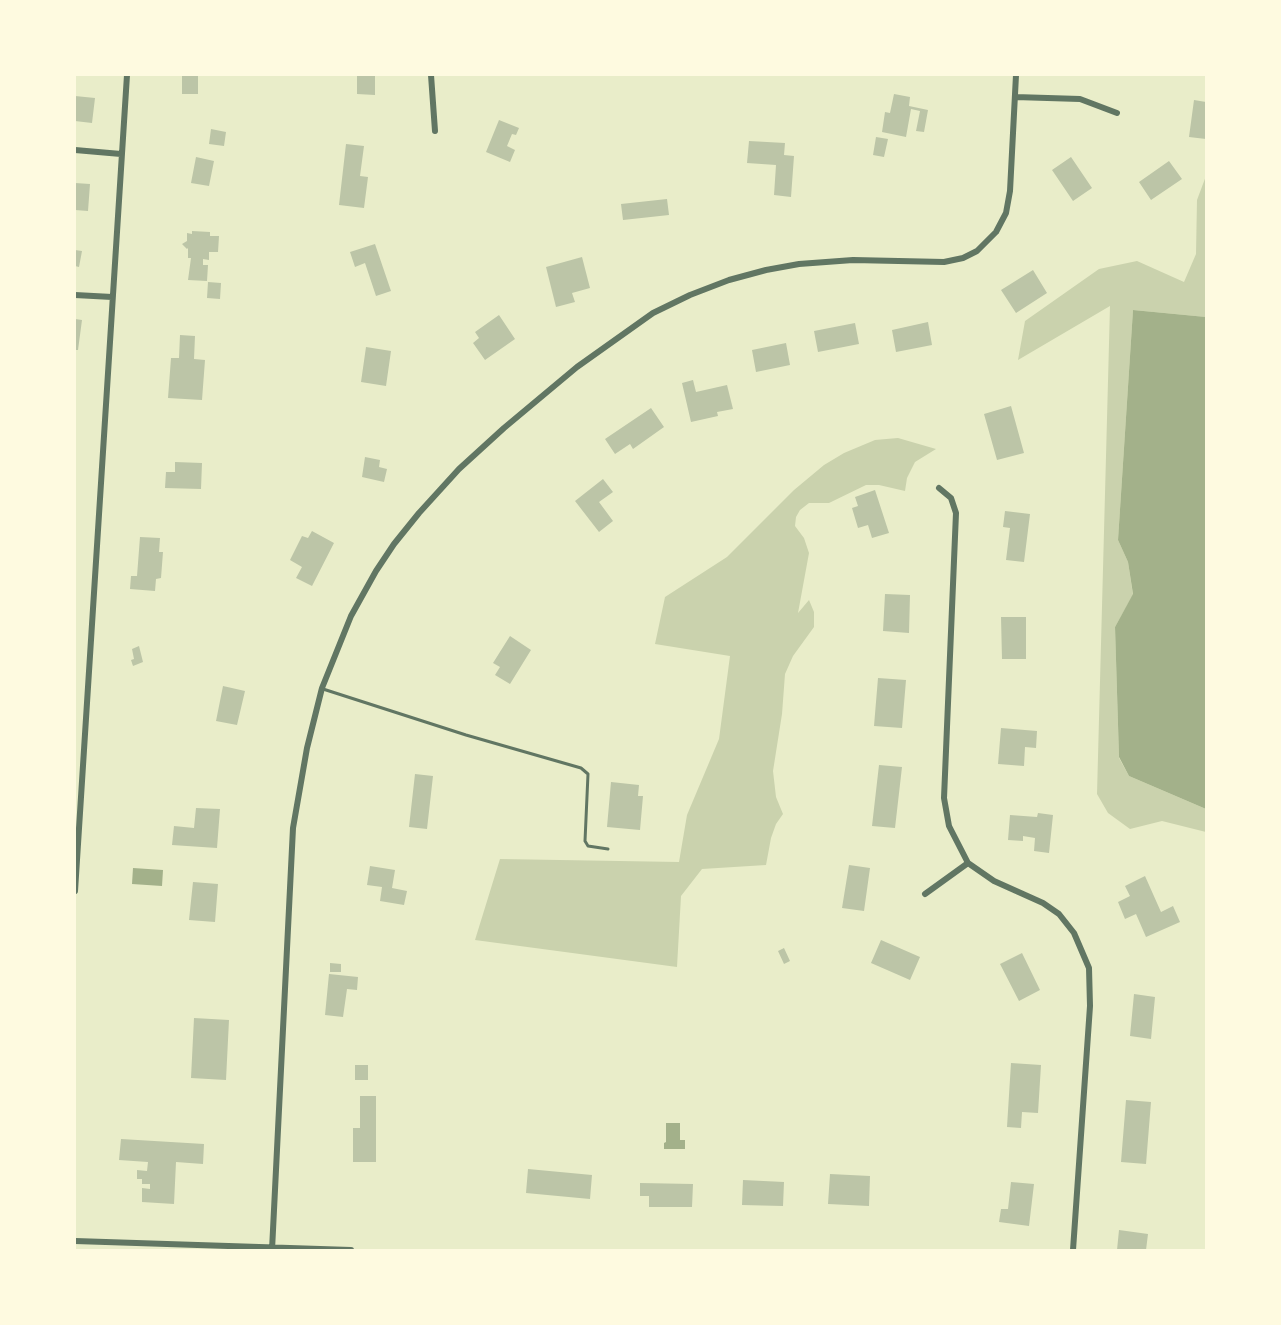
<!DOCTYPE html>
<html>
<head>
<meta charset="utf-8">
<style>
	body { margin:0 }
	#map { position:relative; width:1281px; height:1325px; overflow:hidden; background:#e9edc9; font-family:"Libre Baskerville",serif }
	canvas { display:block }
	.frame { position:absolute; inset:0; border:76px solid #fefae0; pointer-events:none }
</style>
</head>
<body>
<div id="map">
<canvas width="1281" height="1325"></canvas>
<div class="frame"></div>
</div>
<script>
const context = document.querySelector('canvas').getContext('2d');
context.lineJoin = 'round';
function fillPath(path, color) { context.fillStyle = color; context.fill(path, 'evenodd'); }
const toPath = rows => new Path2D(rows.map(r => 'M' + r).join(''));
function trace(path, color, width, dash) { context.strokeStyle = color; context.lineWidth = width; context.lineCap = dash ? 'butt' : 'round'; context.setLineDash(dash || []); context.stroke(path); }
fillPath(toPath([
	[1206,176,1206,317,1133,310,1118,540,1128,562,1133,595,1115,627,1119,758,1129,776,1206,809,1206,832,1162,821,1130,829,1108,813,1097,794,1110,306,1018,360,1025,321,1099,269,1137,261,1184,282,1196,254,1197,200],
	[898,438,936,449,915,462,907,478,905,491,879,485,866,485,829,503,809,503,800,510,796,517,795,526,804,538,809,553,798,613,809,600,814,612,814,627,793,656,785,674,782,714,773,771,776,797,783,814,776,824,771,838,766,865,702,869,681,896,677,967,475,940,500,859,679,862,687,815,719,739,730,656,655,644,665,597,727,557,794,490,824,465,844,453,875,440]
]), '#cad2ad');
fillPath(toPath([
	[1133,310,1206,317,1206,809,1129,776,1119,757,1115,627,1133,594,1128,562,1118,540],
	[133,868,163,870,162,886,132,884],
	[666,1123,680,1123,680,1140,685,1140,685,1149,664,1149,664,1143,666,1142]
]), '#a3b18a');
fillPath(toPath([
	[182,75,198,75,198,94,182,94],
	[357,75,375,75,375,95,357,94],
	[894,94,910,97,909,106,928,110,924,132,916,131,920,111,911,109,906,137,882,132,885,112,890,113],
	[75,96,95,98,92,123,75,121],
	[1194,100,1206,102,1206,139,1189,137],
	[499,120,519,128,516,135,512,134,507,146,515,150,510,162,486,152],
	[211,129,226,132,224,146,209,144],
	[876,137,888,139,884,157,873,155],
	[749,141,785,143,784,155,794,156,791,197,774,195,776,165,747,163],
	[346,144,364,146,360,176,368,177,364,208,339,205],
	[196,157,214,161,209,186,191,183],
	[1071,157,1092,188,1073,201,1052,170],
	[1169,161,1182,179,1151,200,1139,182],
	[75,183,90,184,88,211,75,210],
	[667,199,669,215,623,220,621,204],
	[192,231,210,232,210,236,219,236,218,252,209,252,209,260,203,259,203,265,208,265,207,281,188,280,191,258,188,258,188,248,187,249,182,244,187,241,187,233,192,234],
	[375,244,391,291,376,296,365,263,355,267,350,252],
	[75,250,82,251,79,267,75,266],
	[582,257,590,288,572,293,575,302,556,307,546,267],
	[1033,270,1047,293,1016,313,1001,290],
	[208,282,221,283,220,299,207,298],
	[499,315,515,339,485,360,473,343,479,338,475,332],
	[75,319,82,320,78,350,75,350],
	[928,322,932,345,896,352,892,330],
	[855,323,859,344,818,352,814,331],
	[180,335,195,336,194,359,205,360,202,400,168,398,171,358,179,358],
	[786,343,790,365,756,372,752,350],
	[366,347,391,351,386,386,361,382],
	[693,380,696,392,727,385,733,409,717,412,718,416,691,422,682,383],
	[1011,406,1024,453,997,460,984,414],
	[651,408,664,427,633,449,630,444,615,454,605,439],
	[365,457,380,460,379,467,387,469,384,482,362,477],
	[175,462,202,463,201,489,165,488,166,472,175,472],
	[603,479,613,492,599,502,613,521,599,532,575,501],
	[875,490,889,533,872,538,868,525,858,528,852,508,858,506,855,497],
	[1005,511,1030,514,1024,562,1006,560,1010,528,1003,527],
	[312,531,334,543,312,586,296,578,302,567,290,560,302,536,308,538],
	[140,537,160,538,159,552,163,552,161,578,156,579,155,591,130,589,131,576,137,576],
	[885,594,910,595,909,633,883,631],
	[1001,617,1026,617,1026,659,1002,659],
	[510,636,531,650,510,684,495,675,500,667,493,663],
	[139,646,143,662,133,666,131,660,134,659,132,649],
	[878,678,906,680,902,728,874,726],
	[223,686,245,691,237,725,216,721],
	[1001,728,1037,731,1036,748,1025,747,1024,766,998,764],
	[879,765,902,767,895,828,872,826],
	[415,774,433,776,427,829,409,827],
	[611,782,639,785,638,796,643,796,640,830,607,827],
	[196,808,220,809,217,848,172,845,174,826,194,828],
	[1038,813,1053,815,1049,853,1034,851,1035,838,1023,836,1023,841,1008,840,1010,815,1037,817],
	[849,865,870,868,864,911,842,908],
	[370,866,395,870,392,888,407,891,404,905,380,901,382,887,367,885],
	[1145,876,1161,912,1173,906,1180,922,1146,937,1136,914,1125,919,1118,902,1130,896,1125,886],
	[193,882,218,884,215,922,189,920],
	[881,940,920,957,910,980,871,963],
	[784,948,790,961,784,964,778,951],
	[1022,953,1040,990,1019,1001,1000,964],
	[330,963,341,964,341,972,330,972],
	[329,974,358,977,357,990,347,989,343,1017,325,1015],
	[1134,994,1155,997,1151,1039,1130,1036],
	[194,1018,229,1020,226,1080,191,1078],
	[1011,1063,1041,1065,1038,1113,1022,1112,1021,1128,1007,1127],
	[355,1065,368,1065,368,1080,355,1080],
	[360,1096,376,1096,376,1162,353,1162,353,1128,360,1128],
	[1126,1100,1151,1102,1146,1164,1121,1162],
	[121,1139,204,1144,203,1164,176,1162,174,1204,142,1202,142,1188,150,1189,150,1184,142,1184,142,1179,137,1179,137,1170,147,1171,148,1162,119,1160],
	[528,1169,592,1175,590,1199,526,1193],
	[830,1174,870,1176,869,1206,828,1204],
	[743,1180,784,1182,783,1206,742,1205],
	[1011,1182,1034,1184,1029,1226,999,1222,1001,1209,1008,1209],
	[640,1183,693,1184,692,1207,649,1207,649,1196,640,1196],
	[1119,1230,1148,1234,1146,1250,1117,1250]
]), '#bcc5a7');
trace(toPath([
	[323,689,466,735,581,768,588,774,585,841,588,846,608,849]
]), '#617663', 3);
trace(toPath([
	[431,75,435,131],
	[1015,97,1080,99,1117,113],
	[75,150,121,154],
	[75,295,112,297],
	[939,488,951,498,956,513,944,798,949,826,968,863,994,881,1043,903,1059,914,1074,933,1089,968,1090,1006,1073,1250],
	[75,891,127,75],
	[925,894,968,863],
	[75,1241,351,1250],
	[272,1250,293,828,307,748,322,688,351,616,376,571,394,544,419,513,459,469,504,428,577,367,653,313,690,295,729,280,766,270,799,264,853,260,944,262,963,258,977,251,996,232,1006,213,1010,191,1016,75]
]), '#617663', 6);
</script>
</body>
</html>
